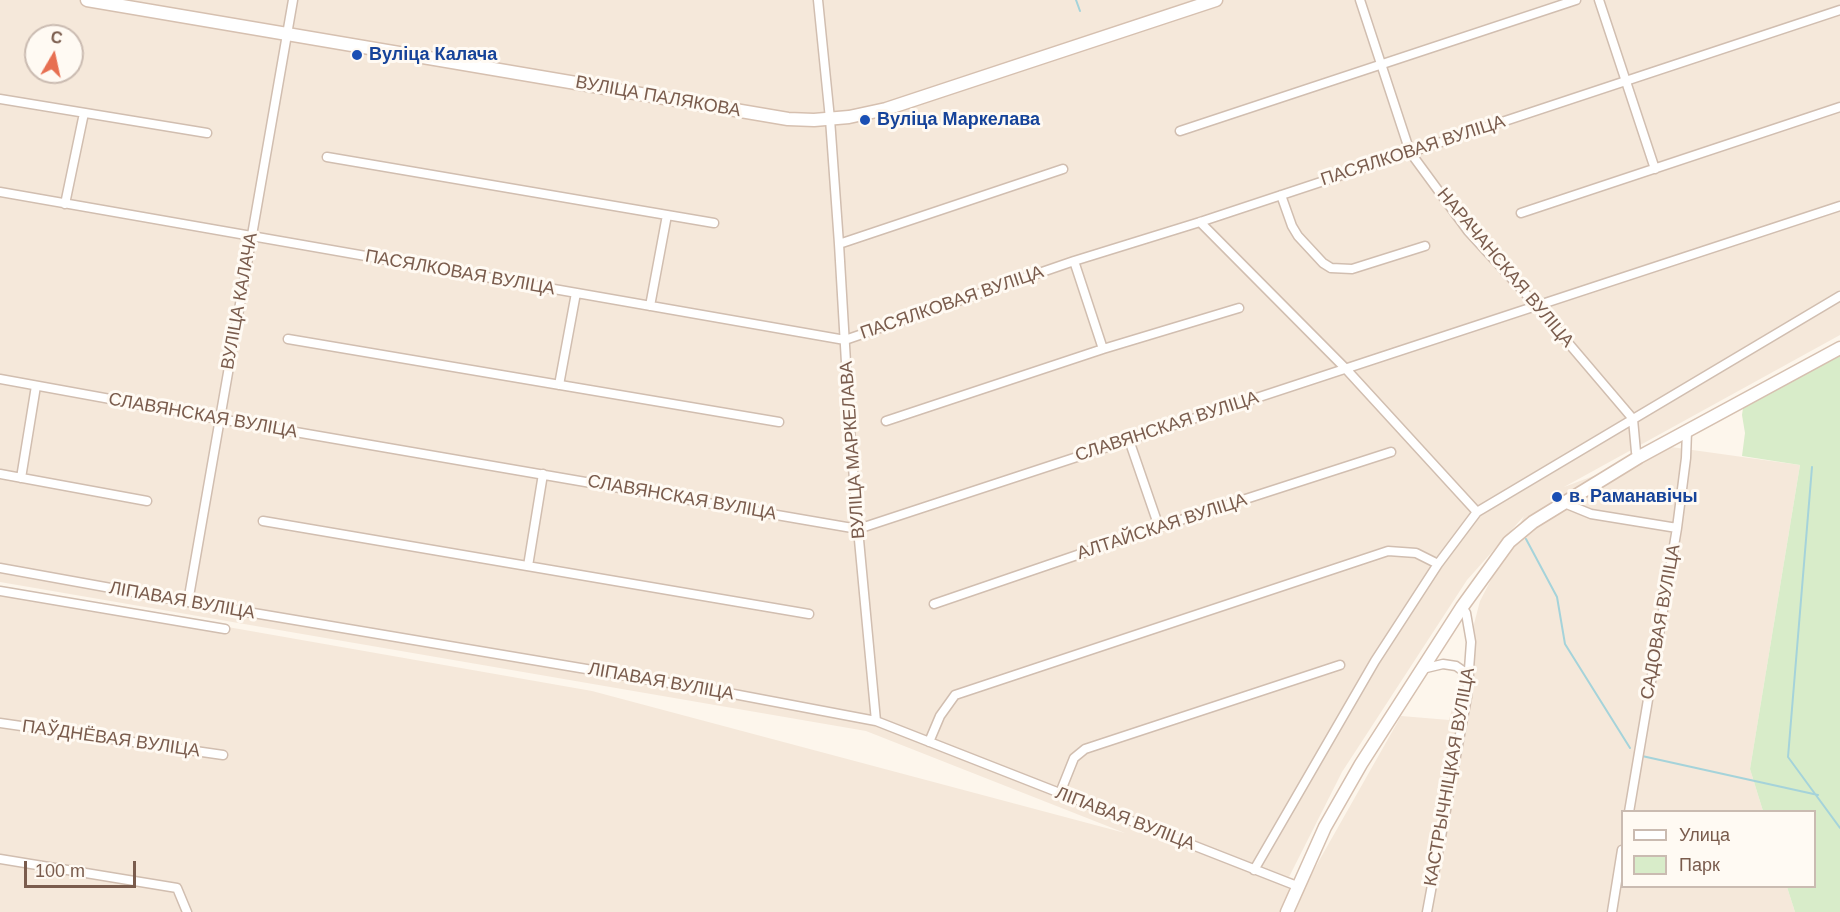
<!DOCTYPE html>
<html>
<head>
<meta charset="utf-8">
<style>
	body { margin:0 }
	#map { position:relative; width:1840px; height:912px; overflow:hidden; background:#fdf6ec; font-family:Helvetica,sans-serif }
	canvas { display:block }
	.legend { position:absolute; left:1621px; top:810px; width:195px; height:78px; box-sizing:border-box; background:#fffaf3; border:2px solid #cabbb1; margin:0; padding:8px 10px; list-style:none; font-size:18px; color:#7a5c4d }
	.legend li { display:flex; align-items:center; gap:12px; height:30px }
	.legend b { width:30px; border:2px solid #cabbb1 }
	.north { position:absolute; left:24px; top:24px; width:60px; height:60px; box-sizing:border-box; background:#fffaf3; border:2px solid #cabbb1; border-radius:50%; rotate:9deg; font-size:16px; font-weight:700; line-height:24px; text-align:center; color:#7a5c4d }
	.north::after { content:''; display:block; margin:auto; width:21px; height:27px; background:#e76f51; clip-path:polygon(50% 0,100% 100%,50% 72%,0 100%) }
	.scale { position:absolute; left:24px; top:861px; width:112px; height:27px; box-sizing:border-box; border:3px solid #7a5c4d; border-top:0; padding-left:8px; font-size:18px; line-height:21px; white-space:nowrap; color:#7a5c4d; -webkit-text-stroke:4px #fffaf3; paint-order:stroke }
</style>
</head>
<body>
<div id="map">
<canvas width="1840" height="912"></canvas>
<ul class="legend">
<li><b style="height:8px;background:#fff"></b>Улица</li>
<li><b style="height:16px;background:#d8ecc9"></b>Парк</li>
</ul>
<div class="north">С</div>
<div class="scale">100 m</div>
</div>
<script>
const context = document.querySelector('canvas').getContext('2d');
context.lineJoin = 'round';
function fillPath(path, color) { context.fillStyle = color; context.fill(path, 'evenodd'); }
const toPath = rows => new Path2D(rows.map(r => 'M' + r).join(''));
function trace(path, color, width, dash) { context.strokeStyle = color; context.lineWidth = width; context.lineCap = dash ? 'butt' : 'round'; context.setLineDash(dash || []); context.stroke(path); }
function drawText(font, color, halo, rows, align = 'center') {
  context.font = font + ' Helvetica,sans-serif'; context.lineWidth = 6; context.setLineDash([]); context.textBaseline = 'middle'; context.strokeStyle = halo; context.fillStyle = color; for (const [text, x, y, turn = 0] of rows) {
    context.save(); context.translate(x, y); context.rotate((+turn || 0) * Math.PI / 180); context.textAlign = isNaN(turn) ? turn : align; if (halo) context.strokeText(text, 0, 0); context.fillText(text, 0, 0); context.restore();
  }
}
fillPath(toPath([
	[0,0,1840,0,1840,335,1564,487,1671,447,1800,465,1750,769,1763,811,1622,812,1622,886,1787,887,1795,912,0,912,0,587,592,691,1125,833,866,731,0,582],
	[36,36,72,36,72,72,36,72],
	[1524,516,1480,601,1449,720,1401,716,1307,882,1289,877,1342,772,1467,580]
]), '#f5e8da');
fillPath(toPath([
	[1840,353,1840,912,1795,912,1787,887,1814,886,1814,812,1763,811,1750,769,1800,465,1742,456,1745,433,1742,415,1743,408,1751,402]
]), '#d8ecc9');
trace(toPath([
	[1076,0,1080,11],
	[1812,467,1788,757,1840,828],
	[1526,539,1557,597,1565,644,1630,748],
	[1642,756,1818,795]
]), '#a5d3da', 2);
const street = toPath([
	[818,0,830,119,839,244,850,430,858,529,876,721],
	[1360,0,1410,152,1468,231,1536,305,1633,419,1636,452,1639,457],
	[1599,0,1655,169],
	[0,99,207,133],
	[1180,131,1576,0],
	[327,157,714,223],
	[0,192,845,340,1074,261,1200,222,1840,10],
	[1281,195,1292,226,1298,236,1323,263,1331,268,1352,269,1425,246],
	[65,204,84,113],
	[1521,213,1840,107],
	[1200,222,1346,369,1477,512],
	[839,244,1063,169],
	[1074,261,1103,349],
	[650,306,667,215],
	[288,339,779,422],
	[0,379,220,419,858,529,1840,206],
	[559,385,576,293],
	[886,421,1103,349,1239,308],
	[1129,440,1159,527],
	[0,474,147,501],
	[21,478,36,386],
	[1566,501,1569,505,1591,514,1677,528],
	[263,521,809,614],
	[528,566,543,474],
	[0,568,188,602,723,692,876,721,1297,886],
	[0,591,225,629],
	[188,602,293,0],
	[934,604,1159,527,1391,452],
	[1422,669,1443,664,1456,666,1469,675],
	[0,723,223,755],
	[929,742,940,716,955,695,1388,551,1416,553,1438,564],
	[1060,793,1074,758,1085,749,1340,665],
	[1629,812,1677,528,1686,458,1687,431],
	[0,859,177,888,187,912],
	[1254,870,1375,661,1438,564,1477,512,1840,296],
	[1427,912,1467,697,1471,642,1466,613,1462,607],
	[1612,912,1622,850]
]);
const secondary = toPath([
	[87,0,788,119,814,120,849,117,886,109,1216,0],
	[1287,912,1325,827,1361,764,1462,607,1509,542,1533,522,1639,457,1840,348]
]);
trace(street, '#d1beb0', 11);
trace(secondary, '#d6c0b0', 15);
trace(street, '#fff', 8);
trace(secondary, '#fff', 12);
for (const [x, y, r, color] of [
	[357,55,6,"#1a4fb4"],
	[865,120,6,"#1a4fb4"],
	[1557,497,6,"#1a4fb4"]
]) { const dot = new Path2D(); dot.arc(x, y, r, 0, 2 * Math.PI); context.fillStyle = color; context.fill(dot); trace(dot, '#fffaf3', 2); }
drawText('bold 18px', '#164399', '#fffaf3', [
	["Вуліца Калача",369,55],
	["Вуліца Маркелава",877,120],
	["в. Раманавічы",1569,497]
], 'left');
drawText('18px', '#7a5c4d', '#fffaf3', [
	["ВУЛІЦА ПАЛЯКОВА",658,97,10],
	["ПАСЯЛКОВАЯ ВУЛІЦА",1413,151,-18],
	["НАРАЧАНСКАЯ ВУЛІЦА",1505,268,50],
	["ПАСЯЛКОВАЯ ВУЛІЦА",460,273,10],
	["ВУЛІЦА КАЛАЧА",240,301,-80],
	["ПАСЯЛКОВАЯ ВУЛІЦА",952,303,-19],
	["СЛАВЯНСКАЯ ВУЛІЦА",203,416,10],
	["СЛАВЯНСКАЯ ВУЛІЦА",1167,427,-18],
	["ВУЛІЦА МАРКЕЛАВА",853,450,-94],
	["СЛАВЯНСКАЯ ВУЛІЦА",682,498,10],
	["АЛТАЙСКАЯ ВУЛІЦА",1162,527,-18],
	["ЛІПАВАЯ ВУЛІЦА",182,601,10],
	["САДОВАЯ ВУЛІЦА",1661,622,-80],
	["ЛІПАВАЯ ВУЛІЦА",661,682,10],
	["ПАЎДНЁВАЯ ВУЛІЦА",111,739,8],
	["КАСТРЫЧНІЦКАЯ ВУЛІЦА",1450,777,-80],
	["ЛІПАВАЯ ВУЛІЦА",1125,819,21]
]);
</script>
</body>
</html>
